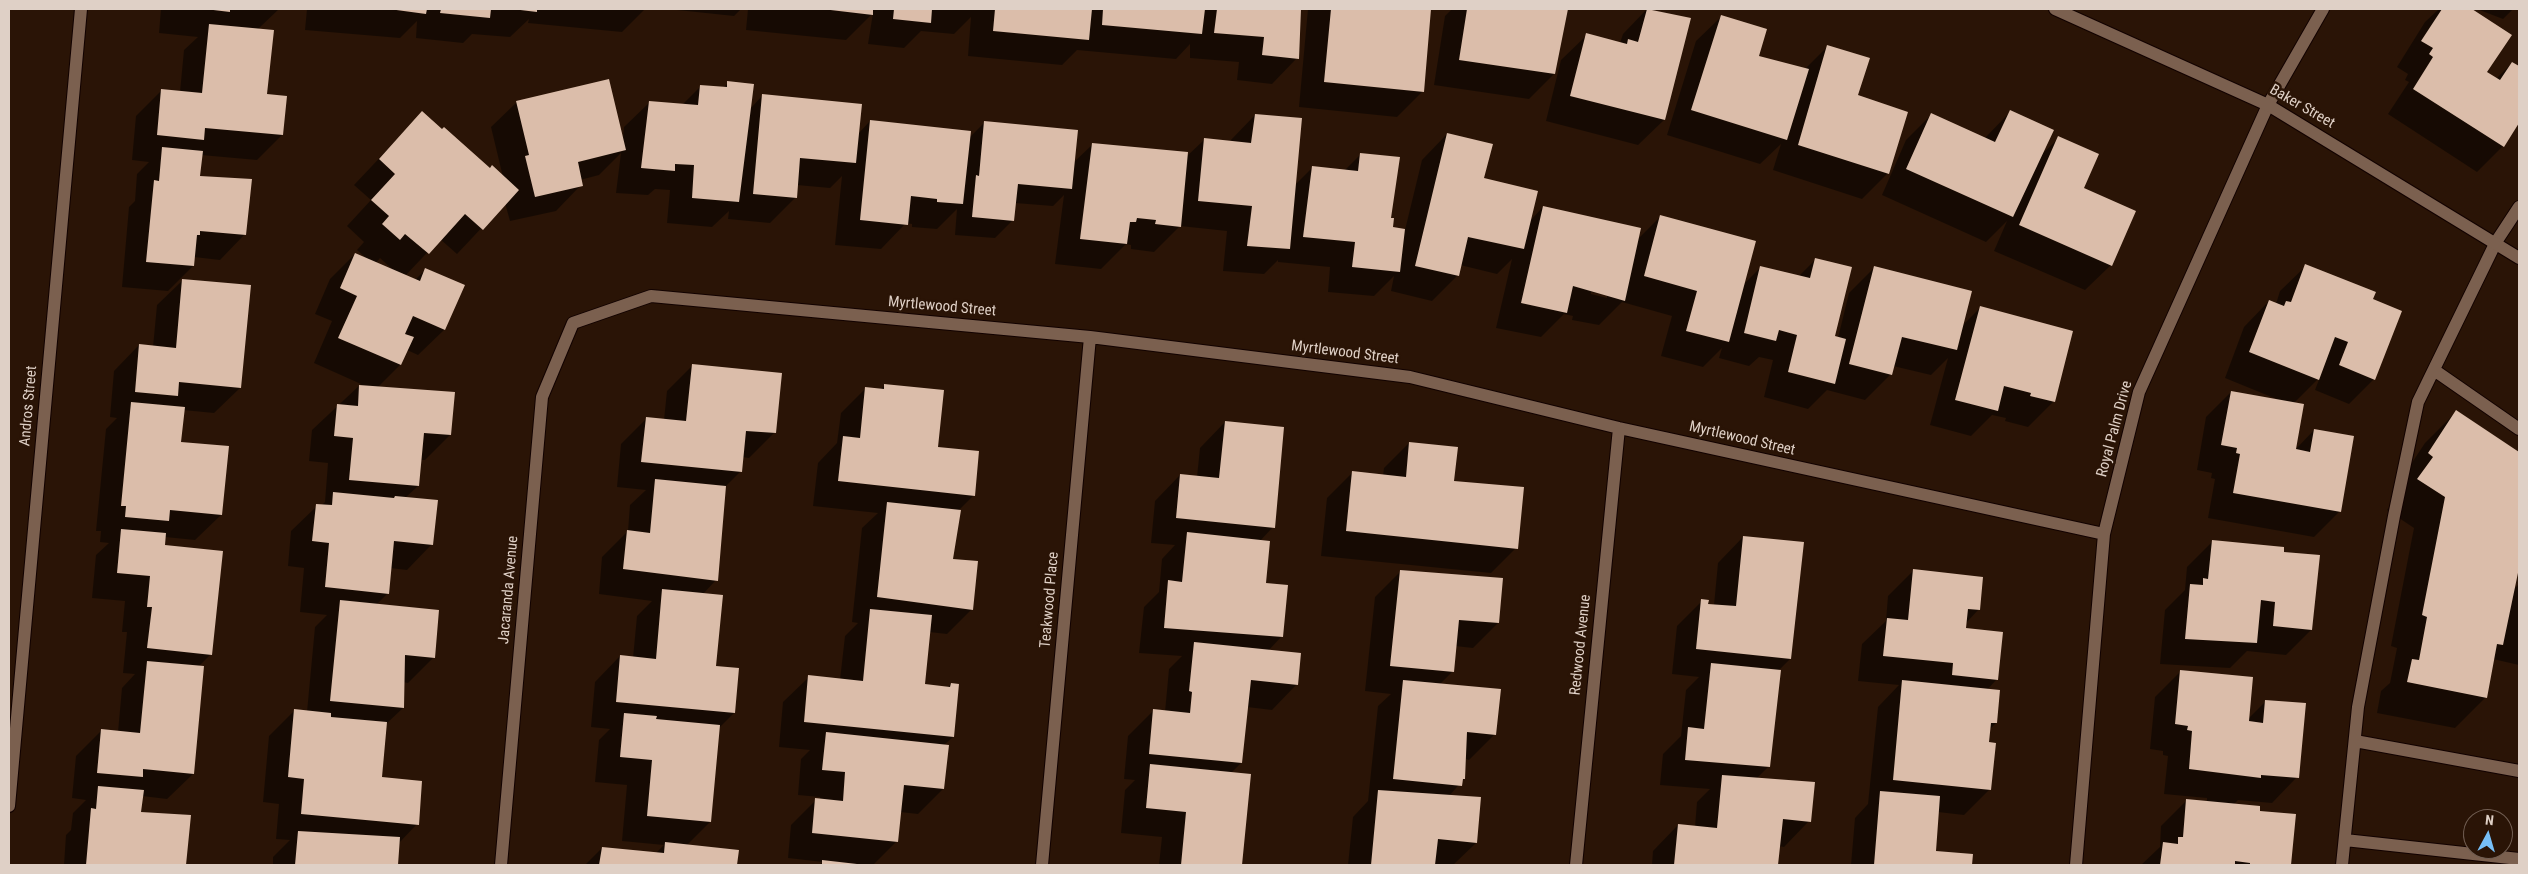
<!DOCTYPE html>
<html>
<head>
<meta charset="utf-8">
<style>
	body { margin:0 }
	#map { position:relative; width:2528px; height:874px; overflow:hidden; background:#2a1406; font-family:"Roboto Condensed",sans-serif }
	canvas { display:block }
	.frame { position:absolute; inset:0; border:10px solid #dfd0c6; pointer-events:none }
	.north { position:absolute; left:2463px; top:809px; width:50px; height:50px; box-sizing:border-box; background:#2a1406; border:1px solid #725f53; border-radius:50%; rotate:6deg; font-size:14px; font-weight:700; line-height:20px; text-align:center; color:#dfd0c6 }
	.north::after { content:''; display:block; margin:auto; width:18px; height:22px; background:#77bff7; clip-path:polygon(50% 0,100% 100%,50% 72%,0 100%) }
</style>
</head>
<body>
<div id="map">
<canvas width="2528" height="874"></canvas>
<div class="frame"></div>
<div class="north">N</div>
</div>
<script>
const context = document.querySelector('canvas').getContext('2d');
context.lineJoin = 'round';
function fillPath(path, color) { context.fillStyle = color; context.fill(path, 'evenodd'); }
const toPath = rows => new Path2D(rows.map(r => 'M' + r).join(''));
function trace(path, color, width, dash) { context.strokeStyle = color; context.lineWidth = width; context.lineCap = dash ? 'butt' : 'round'; context.setLineDash(dash || []); context.stroke(path); }
function drawText(font, color, halo, rows, align = 'center') {
  context.font = font + ' "Roboto Condensed",sans-serif'; context.lineWidth = 5; context.setLineDash([]); context.textBaseline = 'middle'; context.strokeStyle = halo; context.fillStyle = color; for (const [text, x, y, turn = 0] of rows) {
    context.save(); context.translate(x, y); context.rotate((+turn || 0) * Math.PI / 180); context.textAlign = isNaN(turn) ? turn : align; if (halo) context.strokeText(text, 0, 0); context.fillText(text, 0, 0); context.restore();
  }
}
fillPath(toPath([
	[161,9,279,9,258,29,266,95,286,97,282,135,257,160,201,155,198,178,245,234,220,260,194,257,193,266,168,291,122,287,129,207,135,201,137,174,149,162,132,160,136,116,162,90,180,92,184,50,198,37,159,33],
	[307,9,645,9,622,32,528,23,529,19,510,37,472,34,463,43,416,38,417,21,400,38,305,30],
	[668,9,741,9,734,16],
	[748,9,1301,9,1297,58,1272,84,1237,80,1239,62,1190,58,1190,44,1176,59,1077,50,1062,65,968,56,971,17,954,34,921,31,904,48,868,44,873,13,846,40,746,30],
	[1308,9,1430,9,1422,92,1397,117,1299,107],
	[1452,9,1566,9,1554,74,1529,99,1434,85,1445,16],
	[1647,9,1690,19,1664,120,1638,145,1546,121,1561,60,1587,35,1620,43,1623,34],
	[2439,9,2469,9,2510,35,2486,73,2496,79,2512,63,2519,68,2519,121,2503,146,2477,172,2388,114,2409,82,2405,80,2408,74,2397,67,2425,22],
	[2477,9,2513,9,2503,19],
	[1722,16,1757,57,1805,69,1828,46,1856,96,1888,173,1862,199,1773,170,1781,144,1760,164,1667,135,1696,41],
	[728,83,750,109,762,96,858,134,870,121,969,138,985,122,1073,163,1093,144,1186,157,1204,140,1229,142,1255,115,1295,185,1312,168,1344,171,1360,155,1390,219,1391,228,1405,230,1422,160,1447,134,1483,179,1529,222,1543,207,1637,240,1661,216,1743,285,1761,267,1798,277,1815,260,1834,337,1838,338,1849,293,1874,268,1962,326,1980,308,2053,402,2028,427,2005,421,2006,418,1992,415,1971,436,1930,425,1948,358,1931,375,1893,366,1891,374,1865,400,1827,390,1808,409,1764,397,1773,360,1759,357,1749,366,1719,358,1722,348,1703,367,1661,356,1672,316,1622,302,1599,325,1572,320,1573,316,1564,314,1541,337,1496,328,1512,259,1497,274,1460,265,1458,275,1432,301,1391,291,1394,276,1374,296,1328,292,1330,267,1278,262,1278,260,1264,274,1223,271,1227,231,1180,226,1154,252,1131,249,1131,245,1126,244,1101,269,1055,264,1064,195,1053,206,1015,203,1013,220,995,238,955,235,957,209,937,229,912,227,912,224,906,223,881,249,835,245,842,176,830,188,797,185,795,198,770,223,728,219,729,211,712,227,667,223,670,190,655,189,648,195,616,193,621,153,599,175,580,180,581,185,556,211,510,221,505,203,457,254,440,239,405,276,415,280,426,269,463,285,444,330,418,355,407,350,400,365,378,387,450,435,425,460,420,460,418,486,405,498,432,544,407,570,390,568,388,593,376,605,434,657,408,683,403,682,403,708,385,725,381,778,417,824,399,843,397,865,273,865,273,857,290,840,276,839,279,804,263,802,269,736,294,711,307,712,315,627,327,615,300,612,304,568,288,566,291,531,317,506,321,506,325,502,328,463,309,461,312,430,361,384,314,363,332,321,315,314,330,279,355,254,366,258,357,250,364,242,347,226,371,200,354,185,422,113,490,169,503,177,491,127,517,102,623,140,624,127,650,102,682,105,701,86,723,88],
	[380,258,392,269,376,263],
	[1591,292,1607,295,1607,298,1591,294],
	[2010,112,2042,154,2059,138,2082,189,2111,265,2085,290,1994,251,2007,221,1986,242,1882,195,1906,140,1931,115,1984,139],
	[2306,266,2371,299,2374,379,2349,404,2315,390,2320,377,2294,403,2295,450,2314,430,2339,512,2314,537,2208,518,2215,479,2211,478,2212,473,2197,470,2206,417,2231,392,2279,400,2225,378,2244,327,2269,301,2276,304,2280,291],
	[183,280,240,388,214,413,183,410,180,443,221,515,195,540,165,537,164,547,211,654,198,667,193,774,167,799,142,796,140,813,190,817,185,865,64,865,66,835,71,830,73,813,86,800,72,798,76,756,101,731,118,732,122,688,135,674,123,673,127,632,122,632,125,601,92,598,96,555,109,543,100,542,101,531,96,531,106,429,117,418,110,417,114,371,139,345,153,347,157,305],
	[692,366,775,432,749,458,742,457,741,471,725,487,716,580,703,594,715,667,738,669,734,713,718,729,710,822,686,846,737,851,736,865,585,865,602,848,656,853,664,845,622,841,627,785,595,782,599,740,610,729,591,727,595,682,620,656,633,658,637,616,652,601,599,594,602,557,628,531,630,505,646,490,617,487,621,444,646,419,664,420,667,391],
	[885,385,974,495,958,511,952,560,972,609,947,634,929,632,924,686,947,688,951,684,953,737,944,745,943,789,918,814,900,812,897,841,873,865,819,865,823,862,788,858,791,825,816,800,820,800,820,797,798,795,801,759,810,750,779,747,783,702,809,677,840,680,845,636,858,623,852,622,862,528,878,513,813,506,818,463,837,443,841,413,866,388,880,390],
	[2456,412,2519,453,2519,562,2513,590,2519,584,2519,665,2493,659,2486,697,2455,728,2377,713,2381,691,2390,683,2397,648,2391,646,2414,528,2387,510,2403,488,2398,484,2425,443],
	[1225,422,1273,527,1260,541,1265,584,1281,637,1268,651,1297,684,1272,710,1247,707,1241,763,1231,773,1250,775,1241,865,1159,865,1162,837,1121,833,1125,790,1135,780,1124,779,1128,736,1154,710,1165,712,1169,669,1182,656,1139,653,1144,607,1159,592,1162,559,1175,545,1151,543,1155,501,1180,475,1197,477,1200,448],
	[1409,443,1453,482,1516,548,1491,573,1321,556,1327,498,1352,473,1383,476,1384,468],
	[1743,537,1790,659,1778,671,1769,766,1756,779,1809,821,1784,847,1779,846,1777,865,1652,865,1653,851,1678,825,1695,827,1697,802,1710,789,1660,785,1663,754,1681,736,1686,690,1699,677,1672,674,1677,626,1702,601,1707,605,1714,605,1718,563],
	[2212,542,2282,553,2311,630,2286,655,2247,651,2230,668,2160,664,2165,610,2185,590,2187,567],
	[1913,571,1979,609,1966,623,1965,629,1997,679,1987,690,1996,723,1989,730,1990,789,1964,815,1938,812,1934,852,1971,855,1971,865,1851,865,1855,818,1868,804,1878,707,1899,685,1858,681,1862,644,1886,621,1888,596],
	[1400,572,1498,623,1473,648,1455,646,1452,672,1440,684,1495,734,1469,760,1466,759,1464,779,1449,796,1476,843,1453,865,1348,865,1353,817,1368,801,1378,706,1391,694,1365,691,1375,597],
	[2181,671,2248,719,2266,701,2297,777,2272,803,2238,800,2233,805,2258,812,2295,816,2289,865,2141,865,2160,847,2161,826,2187,800,2207,802,2207,798,2164,794,2168,756,2163,755,2163,751,2150,749,2155,697]
]), '#0007');
fillPath(toPath([
	[205,9,230,9,230,12],
	[389,9,427,9,426,14],
	[441,9,491,9,490,18,440,13],
	[512,9,537,9,537,12],
	[822,9,873,9,873,15],
	[894,9,932,9,931,23,893,19],
	[995,9,1092,9,1089,40,993,31],
	[1103,9,1205,9,1202,34,1102,25],
	[1217,9,1301,9,1299,59,1262,55,1264,37,1214,33],
	[1331,9,1431,9,1424,92,1324,82],
	[1467,9,1568,9,1555,74,1459,60],
	[1647,9,1691,18,1665,120,1570,96,1586,33,1627,44,1628,39,1638,42],
	[2442,9,2472,9,2512,35,2487,72,2500,80,2512,62,2519,66,2519,123,2504,147,2413,89,2433,57,2429,54,2433,48,2421,41],
	[1721,15,1767,29,1759,56,1809,69,1787,140,1691,110],
	[209,24,274,30,267,94,287,96,283,135,205,128,204,140,157,135,161,89,202,93],
	[1827,45,1870,58,1858,95,1908,112,1889,174,1798,145],
	[609,79,626,150,578,162,583,186,535,197,525,156,529,155,516,101],
	[727,81,754,84,739,202,692,198,694,165,675,164,675,171,641,168,649,101,698,105,700,85,727,87],
	[762,94,862,104,856,163,800,158,797,198,753,194],
	[2010,110,2054,130,2013,217,1906,169,1931,113,1995,142],
	[422,111,442,129,444,127,490,168,492,165,519,190,483,230,465,214,429,254,405,234,400,240,382,224,389,216,371,200,395,174,379,159],
	[1255,114,1302,118,1290,249,1247,246,1252,206,1198,201,1204,138,1251,143],
	[870,120,971,131,963,204,937,202,937,199,911,196,908,225,860,220],
	[984,121,1078,130,1072,189,1018,184,1014,221,972,217,976,175,979,176],
	[1447,133,1493,144,1484,178,1538,191,1524,249,1468,237,1459,276,1415,266],
	[2058,136,2099,154,2084,188,2136,211,2112,266,2019,225],
	[1092,143,1188,152,1181,227,1155,224,1156,220,1137,218,1136,222,1130,222,1127,244,1080,239],
	[162,147,203,151,200,176,252,179,246,235,200,231,200,235,197,235,194,266,146,262,154,180,159,181],
	[1360,153,1400,157,1391,218,1394,218,1393,227,1405,229,1400,272,1352,267,1355,242,1303,237,1312,166,1358,171],
	[1543,206,1641,228,1625,301,1573,286,1567,313,1521,303],
	[1660,215,1756,241,1729,342,1686,331,1697,291,1644,276],
	[355,253,420,281,425,268,465,285,445,330,413,316,405,334,414,337,401,365,338,338,357,296,340,288],
	[1815,258,1852,267,1835,336,1846,339,1835,384,1788,372,1797,335,1779,330,1776,341,1744,333,1760,266,1810,278],
	[2305,264,2376,292,2373,299,2402,311,2375,380,2339,365,2348,342,2335,337,2319,380,2249,352,2269,300,2284,306,2286,301,2291,302],
	[1874,266,1972,291,1957,350,1902,337,1892,375,1849,364],
	[182,279,251,285,241,388,179,382,178,396,135,392,139,344,176,348],
	[1980,306,2073,331,2055,402,2030,396,2031,393,2004,386,1998,411,1955,400],
	[692,364,782,373,776,433,746,431,742,472,641,462,646,417,686,421],
	[884,384,944,390,938,447,979,451,975,496,838,481,843,436,860,438,865,387,884,389],
	[359,385,455,392,451,435,424,433,419,486,349,480,353,438,334,436,337,404,358,406],
	[2231,391,2304,404,2296,449,2310,452,2314,429,2354,436,2341,512,2233,493,2240,454,2236,453,2237,448,2221,445],
	[131,402,185,407,181,442,229,446,222,515,170,510,169,521,125,517,126,506,121,506],
	[2456,410,2519,452,2519,568,2503,645,2497,644,2487,698,2407,682,2412,659,2419,660,2427,617,2422,615,2445,497,2417,479,2433,457,2428,453],
	[1225,421,1284,427,1275,528,1176,518,1180,474,1219,478],
	[1409,442,1458,447,1454,481,1524,487,1518,549,1346,531,1352,471,1406,477],
	[655,479,726,486,718,581,623,569,627,530,650,533],
	[333,492,394,498,395,496,438,500,433,545,394,541,389,594,325,587,329,543,312,541,316,504,332,505],
	[887,502,961,510,953,559,978,561,973,610,877,597],
	[121,529,166,533,165,545,223,551,212,655,147,648,152,607,147,607,150,576,117,573],
	[1187,532,1270,541,1266,583,1288,585,1283,637,1164,628,1168,580,1182,582],
	[1743,536,1804,542,1791,659,1696,649,1701,599,1709,600,1708,604,1736,606],
	[2212,540,2284,547,2284,552,2320,555,2312,630,2273,626,2275,602,2261,600,2257,643,2185,639,2190,584,2203,585,2203,578,2208,579],
	[1913,569,1983,577,1980,610,1968,609,1966,628,2003,632,1998,680,1952,675,1953,663,1883,656,1887,618,1908,620],
	[1400,570,1503,578,1499,623,1459,620,1454,672,1390,666],
	[662,589,723,595,716,666,739,668,735,713,616,702,620,655,656,659],
	[340,600,439,610,435,658,405,655,404,708,330,701],
	[870,609,932,615,925,684,950,687,951,683,959,684,954,737,804,722,808,675,863,681],
	[1194,642,1301,653,1298,685,1251,680,1242,763,1149,754,1153,709,1190,713,1192,692,1189,691],
	[147,661,204,666,194,774,143,769,143,777,97,773,101,729,140,733],
	[1711,663,1781,670,1770,767,1685,760,1688,727,1704,729],
	[2180,670,2253,677,2249,721,2263,723,2265,700,2306,703,2299,778,2261,775,2261,778,2189,769,2192,731,2187,730,2188,726,2175,724],
	[1403,680,1501,689,1496,735,1467,732,1465,779,1463,779,1462,786,1393,779],
	[1902,680,2000,690,1997,723,1991,723,1989,742,1996,743,1991,790,1893,780],
	[294,709,331,713,331,717,387,722,382,777,422,781,419,825,301,814,304,779,288,777],
	[624,713,657,716,656,719,720,725,711,822,647,816,652,760,620,757],
	[826,732,949,745,944,789,904,785,898,842,812,833,815,798,843,801,845,772,822,770],
	[1150,764,1251,774,1242,865,1181,865,1186,812,1146,808],
	[1722,775,1815,782,1811,822,1783,819,1778,865,1674,865,1678,824,1717,828],
	[98,786,144,790,141,812,191,815,186,865,86,865,91,808,96,809],
	[1378,790,1481,797,1477,843,1438,839,1435,865,1371,865],
	[1880,791,1940,796,1936,851,1973,854,1972,865,1874,865],
	[2186,799,2260,806,2260,811,2296,814,2291,865,2250,865,2250,863,2235,861,2235,865,2160,865,2163,842,2178,844,2178,837,2183,837],
	[298,831,400,837,398,865,295,865],
	[665,842,739,850,737,865,599,865,602,847,664,853],
	[822,860,857,864,857,865,822,865]
]), '#dbbdaa');
const service = toPath([
	[2434,370,2519,429],
	[2355,741,2519,771],
	[2345,840,2519,859],
	[2342,865,2358,707,2394,516,2418,402,2496,242,2519,207]
]);
const minor = toPath([
	[9,806,81,9],
	[501,865,542,397,573,323,651,296,1090,337,1410,377,1619,428,2104,534],
	[1042,865,1090,337],
	[1576,865,1619,428],
	[2076,865,2104,534,2139,392,2268,105,2323,9]
]);
const tertiary = toPath([
	[2055,9,2268,105,2519,258]
]);
trace(service, '#120200', 14);
trace(minor, '#120200', 14);
trace(tertiary, '#120200', 14);
trace(service, '#7b604f', 12);
trace(minor, '#7b604f', 12);
trace(tertiary, '#7b604f', 12);
drawText('15px', '#dfd0c6', '#2a1406', [
	["Baker Street",2302,107,30],
	["Myrtlewood Street",942,307,5],
	["Myrtlewood Street",1345,353,7],
	["Andros Street",29,406,-85],
	["Royal Palm Drive",2115,429,-75],
	["Myrtlewood Street",1742,439,13],
	["Jacaranda Avenue",509,590,-85],
	["Teakwood Place",1050,600,-85],
	["Redwood Avenue",1581,645,-84]
]);
</script>
</body>
</html>
